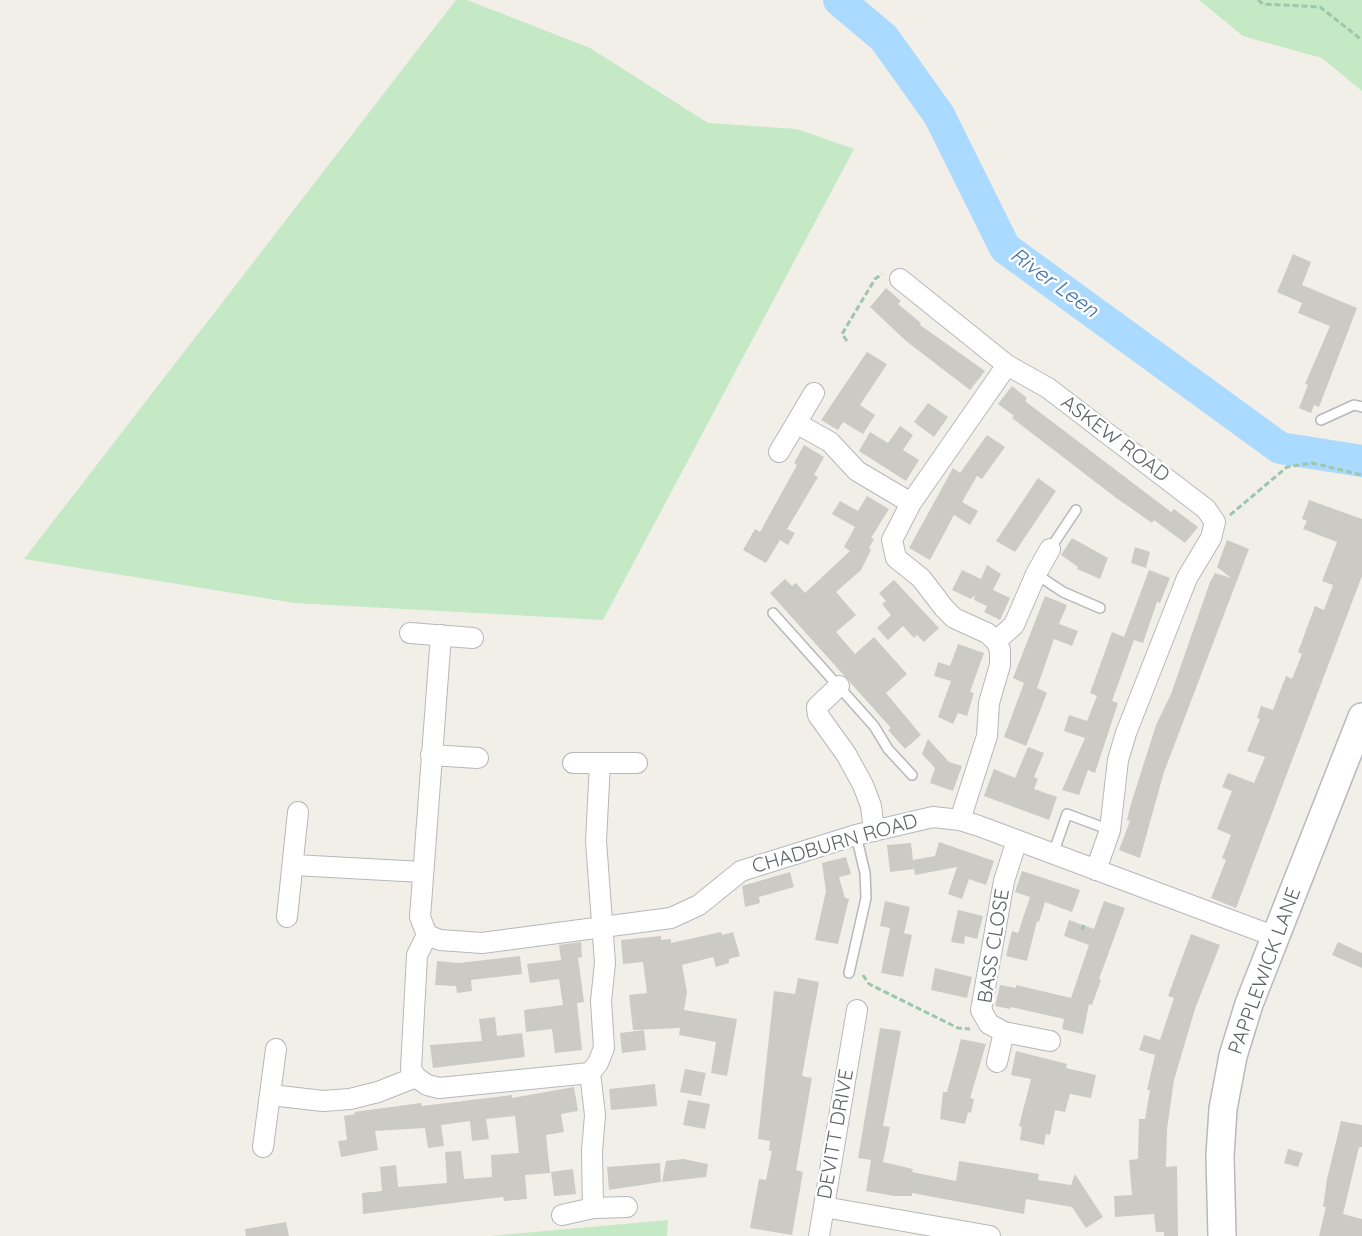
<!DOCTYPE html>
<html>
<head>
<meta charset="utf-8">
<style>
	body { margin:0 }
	canvas { display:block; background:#f1efe8 }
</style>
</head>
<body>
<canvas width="1362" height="1236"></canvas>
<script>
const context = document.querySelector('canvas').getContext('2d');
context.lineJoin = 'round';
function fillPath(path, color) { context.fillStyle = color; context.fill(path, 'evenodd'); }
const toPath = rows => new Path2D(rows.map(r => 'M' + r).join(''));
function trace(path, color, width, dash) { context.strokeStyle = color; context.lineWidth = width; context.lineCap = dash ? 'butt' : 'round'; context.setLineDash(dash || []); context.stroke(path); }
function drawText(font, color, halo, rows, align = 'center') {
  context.font = font + ' Quicksand,sans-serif'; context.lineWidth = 5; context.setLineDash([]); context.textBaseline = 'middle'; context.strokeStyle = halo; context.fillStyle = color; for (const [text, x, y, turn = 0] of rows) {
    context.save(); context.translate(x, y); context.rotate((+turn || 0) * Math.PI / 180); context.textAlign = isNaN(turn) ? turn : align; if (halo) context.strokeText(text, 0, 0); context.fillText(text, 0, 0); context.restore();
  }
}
fillPath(toPath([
	[456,0,467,0,590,48,708,123,797,129,854,149,603,620,294,603,24,559],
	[1199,0,1362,0,1362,91,1322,58,1243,36],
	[668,1220,667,1236,490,1236]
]), '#c5e8c5');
trace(toPath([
	[839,0,884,38,939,115,1005,248,1280,448,1362,461]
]), '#aadaff', 32);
fillPath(toPath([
	[1293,254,1311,262,1302,285,1357,308,1319,407,1314,405,1311,413,1299,408,1308,385,1305,384,1330,326,1298,313,1302,303,1277,292],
	[886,288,901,301,898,304,921,323,920,325,985,371,970,390,906,341,870,307],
	[867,352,887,364,860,405,875,415,863,434,843,422,838,430,821,420],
	[1012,386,1027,398,1025,401,1171,512,1174,509,1198,527,1185,543,1154,520,1152,523,1115,497,1012,418,1014,416,998,404],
	[928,403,948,417,934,437,914,422],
	[900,426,913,435,903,450,919,460,906,481,859,451,870,432,888,443],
	[987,435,1005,447,982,479,977,476,962,502,978,511,970,525,954,515,930,560,909,548,953,468,960,473],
	[804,445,824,457,814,475,818,477,787,529,795,533,788,545,780,540,766,563,743,550,755,529,760,532,797,465,794,463],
	[1038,478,1056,491,1015,552,996,541],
	[867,496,889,509,871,538,874,539,869,548,871,550,861,570,836,592,856,615,836,632,855,654,874,637,907,674,886,693,921,735,905,749,888,730,891,728,770,593,785,579,792,586,796,583,805,593,850,551,844,547,855,527,832,514,840,501,858,511],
	[1309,500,1362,519,1362,576,1236,908,1211,898,1226,860,1222,858,1231,835,1217,829,1232,791,1222,787,1228,773,1254,783,1265,757,1247,751,1260,719,1257,718,1261,706,1273,710,1286,676,1292,679,1302,654,1298,652,1315,606,1324,610,1333,585,1322,581,1337,542,1303,529,1307,521,1302,519],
	[1072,538,1108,558,1100,579,1077,569,1078,567,1061,555],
	[1227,540,1249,549,1164,772,1140,858,1119,850,1130,821,1127,820,1131,804,1156,725,1171,694,1210,582,1215,573,1231,578,1217,567],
	[1135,547,1150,552,1146,568,1131,563],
	[987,565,1001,574,993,590,1010,598,1000,620,984,612,987,606,974,600,975,595,971,599,952,590,962,570,981,579],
	[1149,570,1170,578,1160,603,1157,602,1143,643,1134,640,1112,701,1118,703,1095,773,1088,770,1079,795,1062,790,1085,738,1064,731,1069,715,1087,721,1097,696,1090,693,1112,632,1124,637],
	[894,580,939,628,924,642,917,635,914,638,903,626,888,640,877,628,891,615,882,604,886,601,879,593],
	[1045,596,1067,605,1059,624,1078,631,1072,646,1054,639,1037,688,1047,693,1026,746,1004,737,1024,683,1013,678],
	[958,644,984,653,970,692,974,693,967,716,958,713,953,724,938,717,951,681,934,676,938,662,950,666],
	[928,739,949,762,962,766,953,791,930,783,935,768,922,754],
	[1028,747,1044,753,1034,777,1038,779,1034,789,1057,797,1049,820,984,796,994,769,1015,778],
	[939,842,994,861,986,885,969,879,962,899,948,894,957,867,915,875,913,860,935,856],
	[911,843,914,869,890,872,887,845],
	[846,857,851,874,839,877,845,898,849,899,838,944,815,940,826,891,822,863],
	[1022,871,1080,890,1072,912,1045,902,1039,922,1037,921,1027,961,1006,956,1012,931,1018,933,1030,897,1015,892],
	[790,872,794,887,759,897,760,903,745,907,742,886],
	[885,901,910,907,904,933,912,935,903,977,881,973,890,928,880,926],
	[1104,901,1125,908,1099,979,1101,980,1092,1005,1089,1004,1083,1034,1062,1029,1064,1019,1011,1007,1010,1009,995,1006,1000,985,1016,988,1016,985,1071,998,1089,945,1064,936,1069,920,1094,929],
	[958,910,983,916,977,939,965,936,964,944,951,942],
	[721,932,722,935,733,932,740,956,729,959,729,963,716,967,713,957,682,965,687,992,684,1010,737,1019,727,1076,711,1073,716,1042,679,1035,680,1028,633,1030,629,995,647,993,643,962,623,964,621,940,661,936,661,940,671,939,671,943],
	[1191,934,1220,945,1195,1009,1174,1080,1167,1129,1166,1167,1177,1166,1178,1236,1164,1236,1164,1232,1156,1232,1154,1214,1115,1217,1114,1196,1132,1195,1129,1160,1138,1159,1139,1119,1145,1119,1150,1090,1147,1090,1155,1055,1139,1050,1144,1035,1160,1040,1174,998,1168,996],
	[581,942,582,957,578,958,584,1002,577,1003,582,1050,555,1053,552,1029,526,1032,524,1010,563,1005,559,979,530,983,527,964,561,960,559,945],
	[1338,942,1362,953,1362,968,1332,955],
	[520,956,522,974,471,980,472,991,457,993,456,986,435,985,437,961,459,963],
	[935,968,972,977,967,998,931,990],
	[798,978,819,982,802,1076,812,1078,796,1170,803,1172,792,1235,750,1228,759,1179,766,1180,772,1151,769,1151,770,1141,758,1139,774,991,795,994],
	[495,1017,497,1036,522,1033,525,1057,433,1068,430,1045,482,1041,479,1019],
	[880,1028,901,1031,883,1126,890,1127,883,1162,913,1169,912,1172,956,1181,959,1161,1039,1174,1038,1180,1071,1185,1075,1174,1103,1217,1086,1228,1072,1207,1026,1199,1024,1214,912,1193,912,1196,894,1196,866,1191,871,1160,858,1158],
	[644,1030,646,1050,622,1053,620,1033],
	[961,1039,986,1044,970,1098,974,1099,971,1113,968,1112,965,1124,940,1119,943,1092,947,1092],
	[1016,1051,1067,1064,1066,1068,1096,1075,1091,1098,1070,1094,1065,1112,1055,1110,1050,1135,1046,1134,1044,1145,1020,1140,1022,1127,1019,1126,1031,1079,1011,1075],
	[685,1069,706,1073,701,1096,680,1092],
	[655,1084,657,1106,611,1110,609,1089],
	[574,1087,578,1111,561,1114,564,1132,546,1135,550,1173,525,1175,527,1199,504,1201,503,1197,363,1214,362,1193,382,1191,380,1167,396,1165,398,1187,447,1183,445,1152,461,1151,464,1179,492,1177,491,1155,519,1153,515,1116,486,1119,489,1139,472,1141,470,1121,441,1125,444,1146,428,1148,425,1128,375,1131,378,1150,341,1157,338,1141,347,1140,344,1116,355,1114,354,1112,421,1103,422,1106,512,1095,512,1098],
	[688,1100,710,1104,705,1129,683,1125],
	[1341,1121,1362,1125,1362,1147,1359,1147,1343,1214,1362,1219,1362,1236,1319,1236,1326,1207,1323,1207,1327,1179],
	[1288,1149,1303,1153,1298,1167,1284,1163],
	[683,1159,708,1164,706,1177,662,1182,666,1161],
	[660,1163,661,1182,609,1190,607,1167],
	[573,1169,576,1194,554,1196,551,1172],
	[286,1222,289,1236,246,1236,245,1229]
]), '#cccac5');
const lane = toPath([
	[1321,420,1354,405,1362,407],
	[1050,549,1076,510],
	[1036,574,1063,592,1100,608],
	[773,613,874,726,888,749,912,775],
	[1053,854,1067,814,1110,830],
	[849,973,866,898,865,873,856,835]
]);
const street = toPath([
	[900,279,1007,365,1048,388,1206,509,1215,522,1211,538,1187,578,1126,733,1118,760,1110,830,1096,870],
	[796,423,830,442,857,471,911,503],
	[779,452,814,393],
	[410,633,473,638],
	[441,635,420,917,427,935,417,955,411,1069,416,1077,427,1085,439,1088,590,1073,598,1063,604,1048,601,1001,605,963,596,841,600,763],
	[996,641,1014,625,1036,574,1050,549],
	[839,686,817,707,818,715,846,754,863,785,871,806,874,831],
	[431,755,478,758],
	[573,763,637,763],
	[960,820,987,736,989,703,1000,665,1000,650,996,641,987,633,954,618,944,608,921,578,896,558,892,540,911,503,1007,365],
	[1017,840,1004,881,981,1010,989,1024,1004,1032,1050,1041],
	[294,865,422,872],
	[287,917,298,812],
	[427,935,440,940,482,943,671,918,699,905,741,871,856,835,933,817,960,820,979,826,1276,937],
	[997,1062,1004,1032],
	[590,1073,595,1115,592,1151,593,1208],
	[271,1095,323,1101,350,1099,378,1092,416,1077],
	[263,1147,276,1049],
	[824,1207,990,1236],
	[562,1215,593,1208,627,1207],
	[819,1236,857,1010]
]);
const secondary = toPath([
	[1222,1236,1220,1156,1223,1109,1233,1056,1249,1004,1362,717]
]);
trace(lane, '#b5b8bc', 12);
trace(street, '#b5b8bc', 22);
trace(secondary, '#b6babf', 30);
trace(toPath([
	[1258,0,1263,4,1320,7,1362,40],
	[847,341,842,334,875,279,882,274],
	[1230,515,1287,467,1312,463,1362,475],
	[1082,930,1084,925],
	[863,975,869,984,958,1028,970,1029]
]), '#9cc7a9', 3, [6, 3]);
trace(lane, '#fff', 9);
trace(street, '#fff', 20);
trace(secondary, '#fff', 27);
drawText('20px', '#5f6368', '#fff', [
	["ASKEW ROAD",1115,439,37],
	["CHADBURN ROAD",835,844,-16],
	["BASS CLOSE",994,946,-81],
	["PAPPLEWICK LANE",1265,971,-70],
	["DEVITT DRIVE",836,1134,-80]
]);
drawText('italic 21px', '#4174aa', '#fff', [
	["River Leen",1054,283,36]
]);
</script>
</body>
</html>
